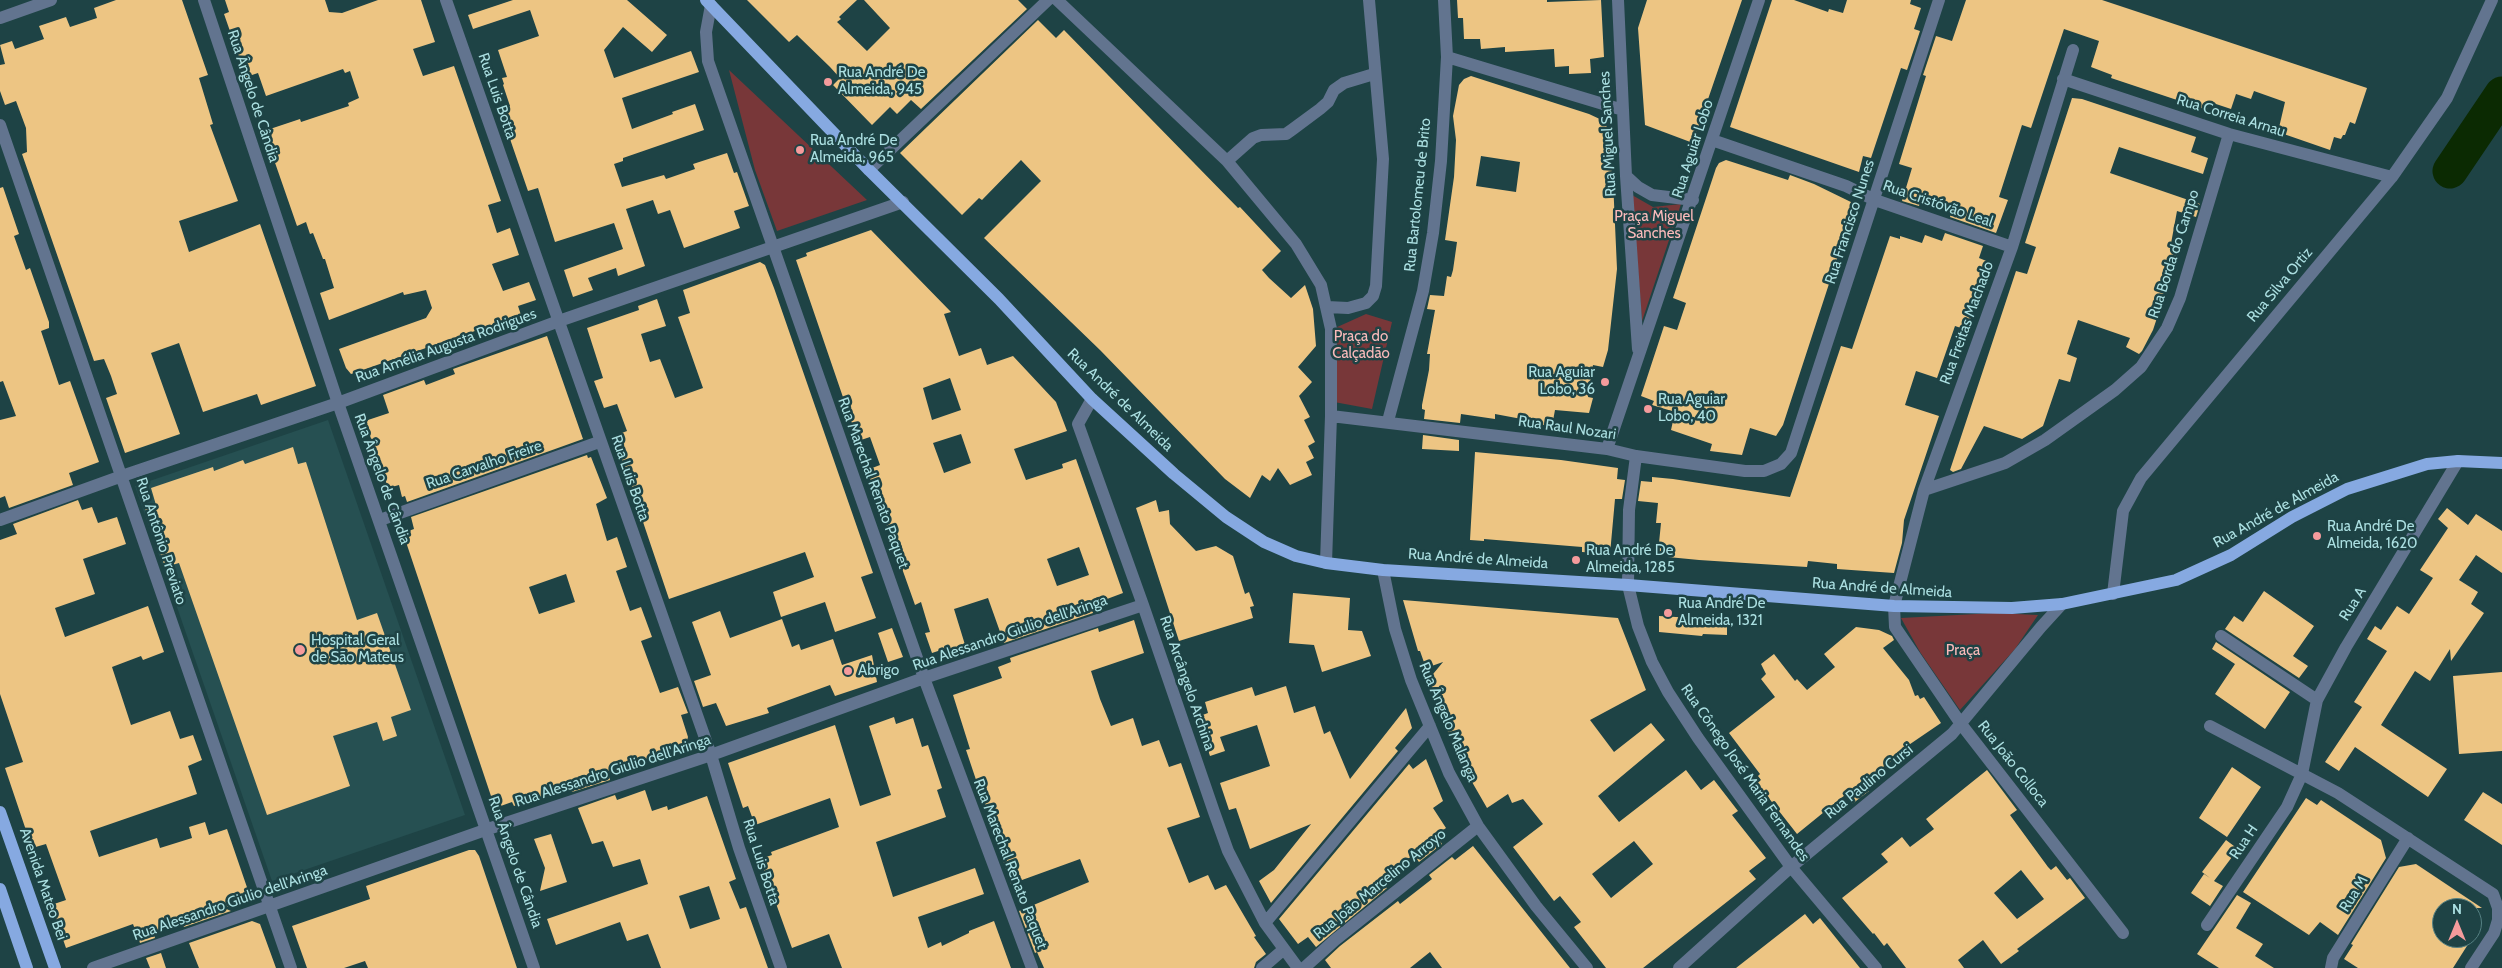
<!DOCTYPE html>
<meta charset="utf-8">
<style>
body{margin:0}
#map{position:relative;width:2502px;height:968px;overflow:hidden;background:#1e4345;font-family:Cabin,sans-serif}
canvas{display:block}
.north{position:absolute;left:2432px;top:898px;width:50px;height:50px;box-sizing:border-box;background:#1e4345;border:1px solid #568183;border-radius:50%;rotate:0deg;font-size:14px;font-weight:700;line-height:20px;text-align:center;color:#abdfe1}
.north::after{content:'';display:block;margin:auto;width:18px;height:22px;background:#f59b9c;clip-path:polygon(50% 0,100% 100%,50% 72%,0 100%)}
</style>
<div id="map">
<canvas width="2502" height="968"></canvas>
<div class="north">N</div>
</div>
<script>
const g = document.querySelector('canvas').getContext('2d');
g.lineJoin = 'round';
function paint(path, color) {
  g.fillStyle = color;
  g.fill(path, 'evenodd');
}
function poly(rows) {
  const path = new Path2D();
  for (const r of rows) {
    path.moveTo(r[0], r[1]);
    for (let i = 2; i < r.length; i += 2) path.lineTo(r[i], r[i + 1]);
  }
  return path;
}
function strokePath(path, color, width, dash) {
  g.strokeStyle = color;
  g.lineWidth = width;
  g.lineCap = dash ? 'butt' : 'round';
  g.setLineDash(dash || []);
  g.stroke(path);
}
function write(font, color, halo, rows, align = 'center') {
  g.font = font + ' Cabin,sans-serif';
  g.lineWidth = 5;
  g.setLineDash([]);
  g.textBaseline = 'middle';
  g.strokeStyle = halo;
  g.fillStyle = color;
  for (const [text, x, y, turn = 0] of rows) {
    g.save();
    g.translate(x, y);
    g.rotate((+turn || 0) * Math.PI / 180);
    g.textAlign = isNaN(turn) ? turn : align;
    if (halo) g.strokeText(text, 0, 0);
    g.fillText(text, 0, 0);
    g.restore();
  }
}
paint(poly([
 [328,420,465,815,272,881,135,486]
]), '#265052');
paint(poly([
 [729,70,867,200,777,231,755,170],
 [1632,195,1653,207,1681,204,1642,321],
 [1366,314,1392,322,1372,409,1334,402,1335,328],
 [1995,613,2038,615,2015,649,1960,710,1920,652,1901,618]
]), '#783739');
strokePath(poly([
 [2450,171,2502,94]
]), '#0b2a02', 35);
paint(poly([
 [116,0,182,0,208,75,199,78,213,124,210,125,238,201,179,221,189,252,260,224,316,386,261,405,257,394,203,412,179,343,151,353,180,434,125,453,106,398,117,394,111,376,104,359,94,361,22,154,27,152,26,128,16,101,5,105,0,91,0,65,5,64,0,45,12,41,15,49,44,39,39,26,66,17,70,27,97,18,94,8],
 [225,0,325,0,329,12,342,13,378,0,421,0,435,42,413,49,423,76,454,66,501,201,488,205,497,233,510,228,519,255,492,264,503,291,529,282,536,300,518,306,521,315,351,374,346,368,339,349,426,318,432,308,426,290,404,295,403,292,329,320,320,293,334,288,325,259,323,259,313,233,310,234,306,222,297,226,264,131,300,119,301,122,349,106,348,103,359,98,350,71,345,73,343,69,266,96,258,73,246,77,224,14,229,12],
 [513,0,627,0,667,35,652,52,623,27,604,50,614,78,691,51,699,72,622,98,632,129,673,114,672,112,695,104,704,130,623,158,623,161,614,164,622,187,664,175,666,179,695,169,693,164,727,153,734,173,737,172,749,206,734,211,740,228,684,248,670,210,658,214,653,200,626,209,645,266,618,276,616,268,588,278,593,290,573,297,564,270,623,249,614,223,555,242,538,188,528,191,500,110,510,106,503,85,504,84,502,78,507,77,498,50,539,36,530,10,473,29,468,15],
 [747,0,857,0,839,17,841,19,837,22,867,51,890,28,864,0,1018,0,1027,9,921,109,911,100,897,114,890,107,872,125,833,85,840,78,830,67,797,35,789,42],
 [1457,0,1547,0,1547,2,1601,0,1604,57,1590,59,1591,73,1569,74,1569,66,1555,67,1554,49,1505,52,1505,47,1481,49,1480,39,1464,39,1463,18,1458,18],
 [1647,0,1742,0,1693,143,1645,125,1638,28],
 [1772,0,1794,0,1828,12,1829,9,1843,13,1847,0,1911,0,1910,4,1921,8,1914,29,1920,31,1907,70,1901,68,1871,158,1863,156,1859,172,1730,127],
 [1966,0,2102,0,2367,88,2355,124,2350,122,2345,135,2343,135,2341,139,2334,137,2330,150,2278,132,2285,102,2254,91,2251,99,2236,94,2231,109,2210,102,2207,110,2111,78,2112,75,2091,67,2099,41,2064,29,2031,128,2022,125,1999,197,2008,200,1996,233,1950,217,1952,209,1921,199,1919,206,1902,201,1912,168,1899,164,1926,76,1923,75,1936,36,1952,41],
 [1038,20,1056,38,1064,30,1238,208,1240,207,1281,251,1262,270,1269,278,1291,298,1305,285,1313,309,1316,346,1298,367,1312,382,1299,396,1310,417,1304,420,1315,442,1308,446,1314,458,1306,462,1312,475,1290,485,1278,468,1270,481,1262,475,1250,498,1225,479,1100,350,984,238,1041,181,1021,160,982,200,979,198,962,215,900,153],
 [1471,76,1589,114,1604,121,1611,136,1617,269,1608,350,1603,367,1593,365,1588,397,1593,398,1589,413,1555,410,1552,426,1526,423,1527,420,1495,414,1495,419,1461,414,1460,423,1424,419,1425,410,1422,409,1422,405,1429,370,1430,354,1427,354,1435,310,1427,309,1430,295,1444,296,1447,276,1451,277,1453,270,1457,242,1445,240,1454,177,1456,140,1453,116,1459,85,1464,79],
 [1481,156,1520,162,1516,192,1476,186],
 [2072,98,2082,99,2196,137,2191,152,2208,158,2203,174,2119,147,2110,173,2200,204,2196,217,2177,211,2170,249,2179,251,2153,330,2142,351,2139,354,2126,347,2130,338,2078,320,2067,354,2077,358,2070,382,2059,379,2043,426,2022,439,1984,426,1961,469,1953,472,1950,470,2016,271,2027,274,2036,247,2025,243],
 [1726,160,1788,180,1790,175,1814,184,1855,204,1783,425,1776,436,1750,428,1742,455,1710,451,1712,444,1671,430,1675,412,1652,405,1654,401,1641,396,1664,326,1677,330,1686,303,1673,298,1716,168,1719,163],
 [3,187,19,234,14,236,26,270,30,268,49,322,49,328,41,331,59,385,70,381,99,462,69,473,73,485,9,508,5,496,0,498,0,420,16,416,3,381,0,382,0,188],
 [871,230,951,312,944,314,959,356,981,348,987,365,1013,356,1056,402,1067,431,1014,449,1026,480,1063,468,1062,464,1076,459,1123,593,1091,605,1093,613,1004,643,988,598,954,609,966,648,949,654,947,648,932,653,925,633,930,632,921,602,915,605,867,470,880,465,870,437,858,441,796,260,807,256,806,253],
 [950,378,961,410,932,420,923,388],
 [961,434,971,463,944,473,933,443],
 [1079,547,1089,575,1057,586,1047,559],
 [1945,233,1983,246,1979,258,1989,262,1967,330,1955,326,1937,378,1916,371,1905,405,1939,416,1904,520,1902,543,1894,573,1837,569,1837,564,1808,561,1807,567,1699,560,1668,557,1668,554,1658,553,1661,523,1656,523,1658,503,1638,501,1641,481,1652,482,1652,477,1673,479,1790,497,1841,346,1852,349,1890,236,1900,239,1900,236,1922,243,1925,235,1942,241],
 [760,262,765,265,774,288,873,573,861,577,876,618,835,632,825,602,781,617,773,592,814,577,805,552,669,599,614,436,627,431,617,404,604,408,594,381,603,378,587,328,639,310,638,306,657,299,666,326,641,334,650,362,660,359,675,398,703,388,678,317,690,313,683,290],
 [547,336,583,439,407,502,405,496,402,497,399,485,388,488,365,421,389,413,383,395,424,380,426,385,455,374,453,369],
 [1423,435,1459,440,1459,451,1422,449],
 [293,447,298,464,306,462,357,620,377,613,411,710,391,717,397,736,383,741,377,722,333,736,350,786,267,815,179,563,165,567,145,508,156,505,151,488,213,467,214,471,243,460,245,464],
 [1475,452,1561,460,1618,468,1617,479,1625,480,1622,499,1615,499,1610,554,1582,552,1582,547,1484,539,1484,541,1470,540],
 [587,455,588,458,591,457,607,498,596,504,607,541,617,537,627,567,616,571,630,611,641,607,652,637,641,641,660,693,678,687,688,713,681,715,688,737,686,744,608,773,610,780,572,792,570,787,514,806,512,802,495,808,403,533,414,529,411,517],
 [566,574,575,602,539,614,529,587],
 [78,500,82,510,92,507,98,523,117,517,126,544,83,559,95,594,55,608,65,637,148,606,164,652,143,660,141,656,112,667,131,725,170,711,180,739,193,735,202,760,188,766,197,794,90,831,99,857,157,838,160,848,192,838,189,827,205,822,209,835,227,829,251,899,224,908,231,911,184,927,182,923,153,932,155,938,140,943,133,924,66,948,51,905,66,900,46,844,32,848,5,768,23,762,0,694,0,540,17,534,13,524],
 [1156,500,1159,512,1169,510,1170,524,1196,551,1216,546,1233,556,1245,594,1249,592,1254,606,1250,607,1253,618,1179,641,1136,508],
 [2447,508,2468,525,2476,514,2502,531,2502,573,2476,555,2459,580,2478,592,2471,604,2484,613,2451,661,2450,649,2430,681,2415,671,2381,725,2447,769,2428,797,2355,747,2339,771,2325,762,2362,707,2354,702,2387,651,2367,639,2375,626,2381,630,2397,606,2409,614,2433,578,2420,570,2448,528,2438,519],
 [2264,591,2314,626,2293,656,2308,666,2299,678,2225,629,2234,616,2243,622],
 [1293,593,1350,598,1348,630,1362,631,1371,656,1322,672,1314,645,1289,643],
 [1403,600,1618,618,1646,690,1590,720,1614,752,1651,723,1665,740,1598,796,1619,822,1686,770,1701,790,1714,780,1738,811,1732,815,1766,858,1749,871,1756,879,1643,968,1606,968,1574,927,1581,922,1560,896,1554,901,1513,847,1543,824,1523,799,1512,803,1508,794,1487,808,1468,775,1442,719,1429,679,1443,662,1426,668,1420,651,1418,651],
 [1634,841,1653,864,1611,898,1592,874],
 [720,611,730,638,782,619,792,647,799,644,801,650,833,639,842,665,872,655,877,682,835,696,830,685,767,708,769,713,726,726,716,703,703,707,694,681,711,675,692,622],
 [1659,616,1727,620,1727,635,1703,634,1702,636,1659,632],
 [1134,620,1144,653,1091,671,1100,699,1111,726,1133,718,1142,746,1159,740,1169,767,1181,763,1200,817,1167,828,1189,883,1208,875,1215,890,1226,885,1256,936,1254,937,1266,954,1256,962,1254,968,1044,968,1037,952,1035,953,1019,911,1089,882,1080,859,1011,884,966,750,970,749,953,695,1002,678,998,667,1011,662,1010,658,1098,628,1099,632],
 [1856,627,1879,630,1892,636,1894,640,1883,648,1909,680,1915,696,1918,695,1920,699,1924,697,1941,723,1894,755,1896,757,1863,783,1869,791,1852,804,1845,795,1797,834,1757,783,1761,780,1758,776,1760,774,1729,733,1775,697,1761,679,1766,674,1761,664,1774,654,1795,681,1797,679,1807,690,1835,667,1824,654],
 [892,628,903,657,888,662,878,633],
 [2216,642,2290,692,2265,729,2215,694,2235,664,2212,649],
 [2502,672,2502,751,2459,754,2453,676],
 [1286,686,1294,713,1315,706,1324,734,1330,731,1350,779,1406,708,1412,728,1395,748,1398,751,1271,903,1259,881,1274,870,1311,824,1250,849,1236,808,1229,810,1220,783,1270,766,1257,725,1220,737,1225,751,1210,756,1197,717,1208,713,1205,702,1252,687,1255,696],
 [894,717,896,724,913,718,922,747,928,745,942,788,937,790,946,817,876,842,893,897,975,868,984,894,918,917,928,948,941,942,942,946,969,933,969,931,994,921,1011,968,842,968,829,934,792,948,760,859,772,855,771,852,839,827,830,798,755,825,748,806,743,808,728,763,835,725,860,806,891,795,869,726],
 [1426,759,1443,801,1433,808,1446,828,1436,835,1442,844,1419,862,1413,855,1381,880,1387,888,1316,947,1308,937,1298,944,1279,919,1409,764,1413,769],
 [2232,767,2261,787,2227,837,2199,818],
 [1987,770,2017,810,2010,815,2048,867,2051,870,2056,866,2067,880,2070,878,2085,898,2017,949,2019,951,2001,964,1983,940,1958,960,1964,968,1906,968,1887,943,1884,946,1874,933,1873,934,1842,898,1888,862,1881,854,1902,837,1910,847,1934,829,1926,819],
 [2021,870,2044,899,2017,919,1994,893],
 [645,790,652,811,667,806,668,810,707,796,736,879,729,882,740,909,746,907,768,968,661,968,648,934,627,941,620,922,556,945,547,919,648,884,640,859,613,867,603,841,592,844,578,808,615,795,617,800],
 [709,886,720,919,690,929,679,896],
 [2483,792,2502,804,2502,845,2464,820],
 [2306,798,2317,805,2321,800,2381,840,2386,858,2338,935,2320,922,2309,935,2243,892],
 [551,834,567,882,540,891,545,868,534,839],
 [2226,840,2238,849,2214,881,2223,886,2210,906,2191,893,2204,874,2210,878,2202,872],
 [1473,846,1570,968,1442,968,1430,952,1410,968,1331,968,1325,960,1340,946,1398,901,1400,904,1432,879,1429,875,1452,857,1455,860],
 [469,850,475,850,479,856,517,968,368,968,365,961,344,968,307,968,292,926,370,899,366,886],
 [2416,864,2482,908,2442,908,2442,938,2472,938,2453,968,2358,968,2344,959,2353,945,2351,944,2399,867],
 [2237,895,2251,903,2236,928,2263,944,2255,956,2274,968,2219,968,2197,954],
 [1805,914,1813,924,1820,918,1860,968,1736,968],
 [252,921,260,924,276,968,199,968,189,943],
 [161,953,166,968,150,968,146,958]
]), '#edc583');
strokePath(poly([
 [204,0,338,403,534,968],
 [446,0,711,755,739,848,781,968],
 [1057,0,1227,161,1296,244,1321,285,1331,329,1331,416,1326,563],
 [1618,0,1626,176,1638,349],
 [711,5,706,32,708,61,924,678,1032,968],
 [0,18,51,0],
 [2073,50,2012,247,1924,490,1894,606,1895,627,1961,724,2123,933],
 [1447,57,1623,110],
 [2063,79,2229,134,2392,177],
 [0,125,291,968],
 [1712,140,1846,186,1875,200,2012,247],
 [1227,161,1253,138,1261,135,1286,134,1293,129,1320,109,1328,102,1334,90,1344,83,1374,74],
 [869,170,1048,0],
 [1626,176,1638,187,1652,195,1693,200],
 [1327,307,1348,308,1366,303,1373,296,1376,286,1383,159,1369,0],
 [1092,399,1078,424,1143,605,1214,812,1228,851,1265,923,1298,968],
 [1331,416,1607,449,1636,456,1745,471,1764,471,1781,464,1791,453,1939,0],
 [1388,421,1423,291,1433,233,1441,161,1447,57,1444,0],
 [1607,449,1759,0],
 [1636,456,1629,510,1628,585,1638,626,1652,662,1668,692,1698,738,1791,867,1876,968],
 [1924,490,2005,463,2045,440,2115,390,2141,367,2167,328,2180,298,2229,134],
 [0,520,122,476,338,403,559,321,903,202],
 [380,520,599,442],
 [1383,570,1395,629,1411,680,1449,773,1478,826,1536,906,1587,968],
 [2113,594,2123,511,2141,478,2392,177,2447,98,2492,0],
 [2221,636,2317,700],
 [2210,726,2338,793,2493,894,2498,908,2498,920,2494,933,2471,968],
 [1265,923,1430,726],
 [2207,925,2287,807,2302,774,2317,700,2346,647,2458,461],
 [93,968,488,829,711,755,924,678,1143,605],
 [1262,968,1283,950],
 [1304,968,1335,940,1478,826],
 [1679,968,1791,867,1952,734,2041,627,2062,604],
 [2331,968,2333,958,2408,838]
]), '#62748f', 12);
strokePath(poly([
 [706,0,869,170,999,299,1092,399,1174,474,1226,517,1264,542,1296,556,1326,563,1383,570,1628,585,1894,606,2012,608,2062,604,2176,580,2231,555,2292,517,2347,489,2427,464,2458,461,2502,463],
 [0,812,55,968],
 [0,889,27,968]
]), '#86a9e1', 12);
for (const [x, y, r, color] of [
 [828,82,5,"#f59b9c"],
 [800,150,5,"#f59b9c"],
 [1605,382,5,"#f59b9c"],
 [1648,409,5,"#f59b9c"],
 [2317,536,5,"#f59b9c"],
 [1576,560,5,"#f59b9c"],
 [1668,613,5,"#f59b9c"],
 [300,650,6,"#f59b9c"],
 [848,671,5,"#f59b9c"]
]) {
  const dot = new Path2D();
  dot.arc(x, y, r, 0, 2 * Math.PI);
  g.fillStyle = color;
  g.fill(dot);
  strokePath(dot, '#1e4345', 2);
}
write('15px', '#abdfe1', '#1e4345', [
 ["Rua André De",838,73],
 ["Almeida, 945",838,90],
 ["Rua André De",810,141],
 ["Almeida, 965",810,158],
 ["Rua Aguiar",1595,373,"right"],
 ["Lobo, 36",1595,390,"right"],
 ["Rua Aguiar",1658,400],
 ["Lobo, 40",1658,417],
 ["Rua André De",2327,527],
 ["Almeida, 1620",2327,544],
 ["Rua André De",1586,551],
 ["Almeida, 1285",1586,568],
 ["Rua André De",1678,604],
 ["Almeida, 1321",1678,621],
 ["Hospital Geral",311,641],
 ["de São Mateus",311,658],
 ["Abrigo",858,671]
], 'left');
write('15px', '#abdfe1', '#1e4345', [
 ["Rua Ângelo de Cândia",253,96,72],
 ["Rua Luis Botta",497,96,71],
 ["Rua Correia Arnau",2231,116,17],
 ["Rua Miguel Sanches",1608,134,-93],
 ["Rua Aguiar Lobo",1693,149,-72],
 ["Rua Bartolomeu de Brito",1418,195,-84],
 ["Rua Cristóvão Leal",1938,204,19],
 ["Rua Francisco Nunes",1850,222,-72],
 ["Rua Borda do Campo",2174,254,-72],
 ["Rua Silva Ortiz",2280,285,-50],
 ["Rua Freitas Machado",1967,323,-70],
 ["Rua Amélia Augusta Rodrigues",446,346,-20],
 ["Rua André de Almeida",1120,400,44],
 ["Rua Raul Nozari",1567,428,8],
 ["Rua Carvalho Freire",484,465,-19],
 ["Rua Luis Botta",630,478,71],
 ["Rua Ângelo de Cândia",382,479,70],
 ["Rua Marechal Renato Paquet",873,483,70],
 ["Rua André de Almeida",2276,510,-29],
 ["Rua Antônio Previato",161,541,72],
 ["Rua André de Almeida",1478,559,4],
 ["Rua André de Almeida",1882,588,4],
 ["Rua A",2353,604,-58],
 ["Rua Alessandro Giulio dell'Aringa",1010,633,-19],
 ["Rua Arcângelo Archina",1187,683,71],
 ["Rua Ângelo Malanga",1448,722,67],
 ["Rua João Colloca",2013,764,52],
 ["Rua Alessandro Giulio dell'Aringa",613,771,-18],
 ["Rua Cônego José Maria Fernandes",1745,773,55],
 ["Rua Paulino Cursi",1869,782,-39],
 ["Rua H",2244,842,-56],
 ["Rua Ângelo de Cândia",515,862,71],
 ["Rua Luis Botta",761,862,72],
 ["Rua Marechal Renato Paquet",1010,864,69],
 ["Avenida Mateo Bei",43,884,71],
 ["Rua João Marcelino Arroyo",1380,884,-39],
 ["Rua M",2354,894,-58],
 ["Rua Alessandro Giulio dell'Aringa",230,903,-19]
]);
write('15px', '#fbbaba', '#1e4345', [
 ["Praça Miguel",1654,217],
 ["Sanches",1654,234],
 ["Praça do",1361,337],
 ["Calçadão",1361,354],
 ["Praça",1963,651]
]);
</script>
